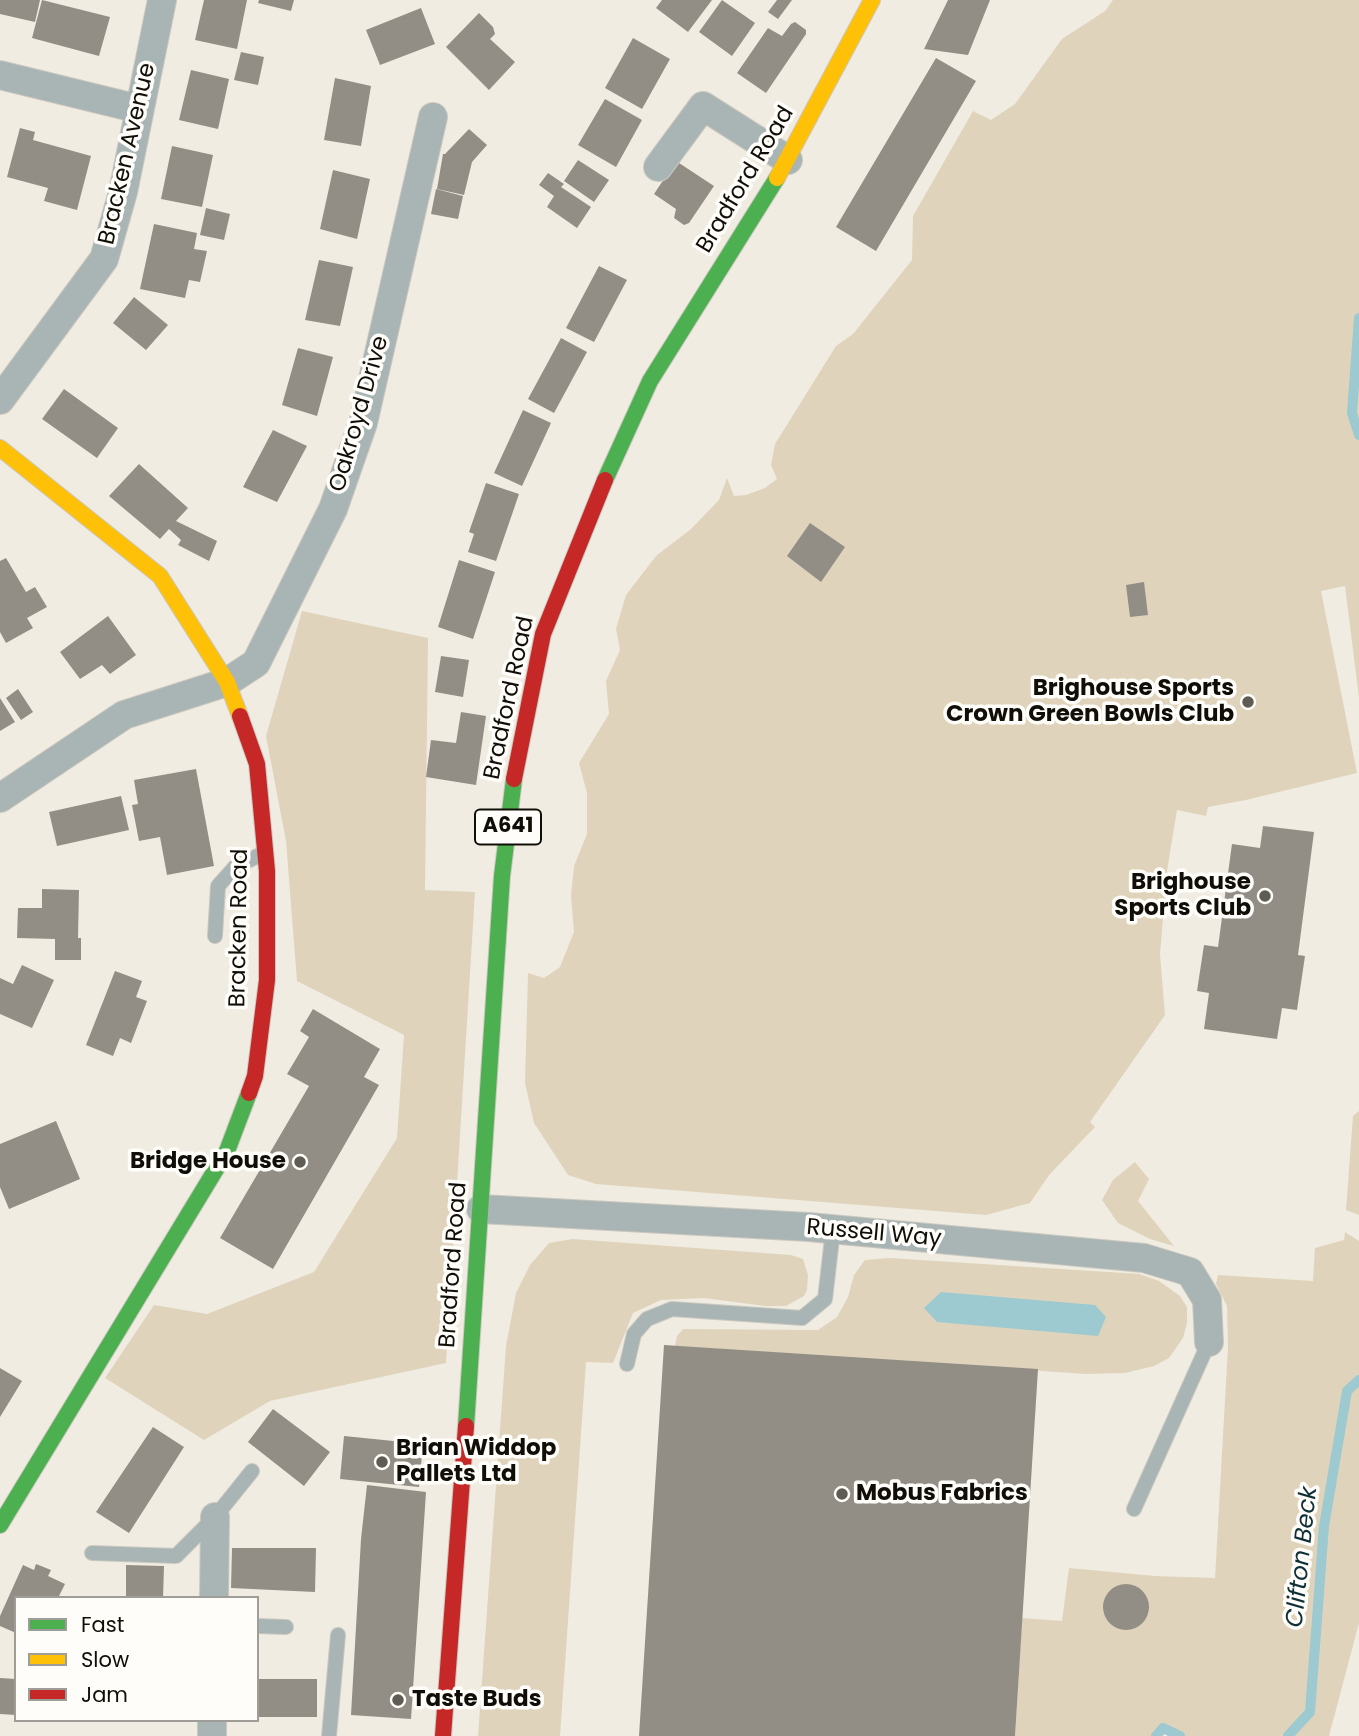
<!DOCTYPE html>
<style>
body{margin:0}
#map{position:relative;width:1359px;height:1736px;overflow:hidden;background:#f1ece1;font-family:Poppins,sans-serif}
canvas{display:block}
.legend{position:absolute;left:14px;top:1596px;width:245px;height:126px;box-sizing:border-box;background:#fefdf9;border:2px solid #9f9d98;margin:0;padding:9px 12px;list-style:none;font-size:21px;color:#100e07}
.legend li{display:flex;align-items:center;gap:14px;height:35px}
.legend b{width:35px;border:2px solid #9f9d98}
</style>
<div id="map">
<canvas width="1359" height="1736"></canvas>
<ul class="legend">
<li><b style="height:9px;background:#4caf50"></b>Fast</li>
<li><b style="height:9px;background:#ffc107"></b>Slow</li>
<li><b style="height:9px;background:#c62828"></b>Jam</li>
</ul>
</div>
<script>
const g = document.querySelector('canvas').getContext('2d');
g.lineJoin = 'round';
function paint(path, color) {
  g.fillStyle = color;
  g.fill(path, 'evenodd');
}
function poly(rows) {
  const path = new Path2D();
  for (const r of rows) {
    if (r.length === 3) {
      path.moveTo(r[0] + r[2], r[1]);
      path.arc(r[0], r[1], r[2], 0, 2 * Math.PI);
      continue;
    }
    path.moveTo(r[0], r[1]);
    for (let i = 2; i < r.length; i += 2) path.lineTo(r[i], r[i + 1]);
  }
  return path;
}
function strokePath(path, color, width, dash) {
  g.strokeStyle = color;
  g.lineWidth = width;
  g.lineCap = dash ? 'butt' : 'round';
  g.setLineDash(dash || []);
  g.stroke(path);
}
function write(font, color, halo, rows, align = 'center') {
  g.font = font + ' Poppins,sans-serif';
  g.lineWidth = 7;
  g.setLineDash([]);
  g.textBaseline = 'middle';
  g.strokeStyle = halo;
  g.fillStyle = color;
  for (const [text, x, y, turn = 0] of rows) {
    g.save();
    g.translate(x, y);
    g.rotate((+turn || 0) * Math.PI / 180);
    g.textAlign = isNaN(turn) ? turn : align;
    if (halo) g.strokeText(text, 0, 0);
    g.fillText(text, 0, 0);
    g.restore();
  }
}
paint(poly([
 [1113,0,1359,0,1359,698,1345,586,1321,591,1357,773,1246,800,1208,807,1206,816,1177,810,1167,871,1160,954,1165,1015,1090,1122,1095,1127,1049,1175,1030,1203,986,1215,596,1184,568,1175,534,1123,525,1083,528,973,544,978,560,967,574,932,571,896,574,866,587,834,587,793,579,763,609,714,606,681,620,650,616,629,626,595,656,556,691,529,719,500,727,478,734,496,746,495,765,488,777,479,771,465,775,444,836,346,853,334,912,260,913,216,973,111,991,120,1015,104,1062,39,1105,11],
 [302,611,428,638,425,890,475,892,446,1363,270,1401,204,1440,105,1378,154,1305,207,1314,314,1272,397,1138,404,1035,297,981,286,841,266,736],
 [1359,1111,1359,1215,1346,1210,1353,1116],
 [1135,1162,1149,1179,1138,1201,1174,1246,1150,1239,1118,1223,1102,1200,1113,1180],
 [1345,1232,1359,1241,1359,1623,1329,1736,1180,1736,1163,1728,1156,1736,1015,1736,1022,1618,1062,1621,1069,1568,1155,1576,1215,1578,1228,1347,1227,1306,1216,1284,1218,1275,1313,1281,1315,1248,1344,1240],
 [573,1239,791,1255,803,1259,808,1275,807,1290,804,1296,786,1306,765,1306,704,1298,661,1300,633,1313,613,1363,586,1362,560,1736,478,1736,506,1346,516,1293,530,1265,549,1243],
 [890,1258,1139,1274,1159,1281,1180,1296,1187,1307,1187,1323,1183,1338,1169,1358,1154,1366,1125,1373,1086,1374,675,1346,677,1336,683,1329,818,1330,837,1317,848,1297,854,1275,865,1260]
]), '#dfd4bb');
paint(poly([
 [941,1292,1095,1305,1106,1317,1098,1336,937,1322,924,1308]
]), '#9dc9d0');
strokePath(poly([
 [1359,318,1352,413,1359,435],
 [1156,1736,1163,1728,1180,1736],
 [1288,1736,1310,1712,1324,1526,1347,1391,1359,1380]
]), '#9dc9d0', 10);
paint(poly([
 [0,0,40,0,35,22,0,14],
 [42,0,110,17,99,56,32,38],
 [204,0,247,0,237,49,195,40],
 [259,0,294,0,291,11,258,3],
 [662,0,712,0,688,32,656,8],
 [722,0,755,23,732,56,699,32],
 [777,0,792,0,778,19,768,12],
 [948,0,990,0,968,55,924,49],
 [421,8,435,44,380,65,366,30],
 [479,13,493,27,495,34,490,39,515,62,489,90,446,47],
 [795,22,806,30,806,34,766,93,737,73,768,28,782,36,791,24],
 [633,38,670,59,642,109,605,88],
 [241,52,264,57,258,85,234,80],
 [936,58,976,81,876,251,836,227],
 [191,70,229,79,218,129,179,120],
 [335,78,371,86,361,146,324,140],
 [605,99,642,120,616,167,578,145],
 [20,128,35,132,33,140,91,156,77,210,44,201,48,188,7,177],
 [469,129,487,145,472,162,464,195,437,189,443,154,445,154],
 [172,146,213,155,202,207,161,199],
 [578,160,609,180,594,202,564,181],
 [676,161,714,186,689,223,684,225,674,218,676,209,654,194],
 [333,170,370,179,357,239,320,229],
 [548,173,564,184,561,187,591,207,577,228,547,207,554,196,539,185],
 [436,189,463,196,458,219,431,214],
 [206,208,230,214,224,240,200,235],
 [154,224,197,233,194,249,207,251,200,282,189,280,185,298,140,289],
 [319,260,353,267,340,326,305,320],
 [599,266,627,280,594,342,566,328],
 [134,297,168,325,146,350,113,323],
 [561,338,587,352,554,413,528,399],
 [298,348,333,357,317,416,282,405],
 [64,389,118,428,97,458,42,419],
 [523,410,551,423,522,486,494,473],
 [273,430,307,446,277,502,243,487],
 [139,464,188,508,176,521,217,541,209,561,178,545,181,540,169,529,160,539,109,496],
 [486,483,519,494,496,561,468,552,474,534,469,532],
 [810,523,845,547,821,582,787,556],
 [6,558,26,592,35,587,47,607,27,618,33,628,6,643,0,632,0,561],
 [459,560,495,572,473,639,438,627],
 [1144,582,1148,615,1130,617,1126,585],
 [108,616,136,655,110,674,102,665,80,679,60,652],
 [441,656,469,660,463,697,435,692],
 [18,689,33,712,21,720,6,698],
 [0,698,15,722,0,731],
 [461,712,486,716,476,785,426,777,431,740,456,743],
 [196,769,214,866,167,875,160,837,139,841,132,805,138,804,134,780],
 [121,796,129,830,57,846,49,812],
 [1263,826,1314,832,1298,955,1305,956,1297,1010,1282,1008,1277,1039,1204,1029,1209,993,1197,991,1204,945,1218,947,1232,844,1260,848],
 [42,889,79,890,78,938,81,938,81,960,55,960,55,939,17,938,18,908,42,908],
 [22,965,54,980,32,1028,0,1014,0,978,13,984],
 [115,971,142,981,136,997,147,1001,131,1043,120,1038,113,1056,86,1045],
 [313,1009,380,1049,364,1077,379,1085,273,1269,220,1238,309,1086,287,1074,309,1037,300,1031],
 [56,1121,80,1179,9,1209,0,1187,0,1144],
 [664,1345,1038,1369,1015,1736,639,1736],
 [0,1368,22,1381,0,1417],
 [273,1409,330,1452,304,1486,248,1442],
 [153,1427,184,1447,129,1533,96,1512],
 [344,1436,423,1444,419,1487,340,1479],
 [367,1485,426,1492,411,1719,351,1715,361,1539],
 [232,1548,316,1548,315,1592,231,1588],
 [36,1564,51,1570,48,1576,65,1584,58,1598,16,1598,16,1633,0,1626,0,1616,23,1565,34,1570],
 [126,1565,164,1566,163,1598,126,1598],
 [1126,1607,23],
 [0,1678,16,1679,16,1715,0,1714],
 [257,1679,317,1679,317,1717,257,1717]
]), '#928e86');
const lane = poly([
 [215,936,218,886,235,867,264,853],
 [627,1364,634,1334,647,1319,672,1309,802,1318,825,1299,833,1230],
 [1134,1509,1209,1342],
 [92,1553,176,1556,215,1517,252,1471],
 [257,1626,286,1627],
 [329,1736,338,1635]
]);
const street = poly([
 [0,75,139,109],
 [658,167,703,106,788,160],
 [0,400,104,259,123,192,162,0],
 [0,798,124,715,227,682,256,663,333,509,363,423,433,117],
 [481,1209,809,1227,1144,1258,1190,1272,1207,1300,1209,1342],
 [214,1598,215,1517],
 [212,1736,212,1720]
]);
const fast = poly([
 [605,480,650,381,777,178],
 [466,1426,502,876,514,779],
 [0,1525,227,1151,249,1093]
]);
const slow = poly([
 [777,178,872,0],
 [0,448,160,576,227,682,240,716]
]);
const jam = poly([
 [240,716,257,764,267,871,267,980,255,1076,249,1093],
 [514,779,543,634,605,480],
 [443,1736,466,1426]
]);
strokePath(lane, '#cbc8c0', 16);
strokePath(street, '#cbc8c0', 30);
strokePath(fast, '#cbc8c0', 18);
strokePath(slow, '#cbc8c0', 18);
strokePath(jam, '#cbc8c0', 18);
strokePath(lane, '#a8b5b4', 14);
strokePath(street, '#a8b5b4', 28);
strokePath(fast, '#4caf50', 16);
strokePath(slow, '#ffc107', 16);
strokePath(jam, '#c62828', 16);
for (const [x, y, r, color] of [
 [1248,702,7,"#5f5c53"],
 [1265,896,7,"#5f5c53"],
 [300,1162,7,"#5f5c53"],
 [382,1462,7,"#5f5c53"],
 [842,1494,7,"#5f5c53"],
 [398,1700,7,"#5f5c53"]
]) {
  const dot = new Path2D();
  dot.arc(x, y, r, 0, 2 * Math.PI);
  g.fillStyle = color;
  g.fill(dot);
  strokePath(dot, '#fefdf9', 2.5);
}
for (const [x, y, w] of [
 [508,827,66]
]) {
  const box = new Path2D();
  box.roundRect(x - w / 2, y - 17.5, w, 35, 5);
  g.fillStyle = '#fefdf9';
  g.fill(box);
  strokePath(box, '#100e07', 2);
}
write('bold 21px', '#100e07', null, [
 ["A641",508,827]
]);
write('23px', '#100e07', '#fefdf9', [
 ["Bracken Avenue",128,154,-77],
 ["Bradford Road",746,180,-59],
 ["Oakroyd Drive",360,414,-74],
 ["Bradford Road",510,698,-78],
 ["Bracken Road",240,928,-89],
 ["Russell Way",874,1234,5],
 ["Bradford Road",454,1265,-86]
]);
write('bold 23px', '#100e07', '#fefdf9', [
 ["Brighouse Sports",1234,689],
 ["Crown Green Bowls Club",1234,715],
 ["Brighouse",1251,883],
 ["Sports Club",1251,909],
 ["Bridge House",286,1162],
 ["Brian Widdop",396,1449,"left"],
 ["Pallets Ltd",396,1475,"left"],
 ["Mobus Fabrics",856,1494,"left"],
 ["Taste Buds",412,1700,"left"]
], 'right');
write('italic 24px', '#0e2f36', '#fefdf9', [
 ["Clifton Beck",1303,1557,-84]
]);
</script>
